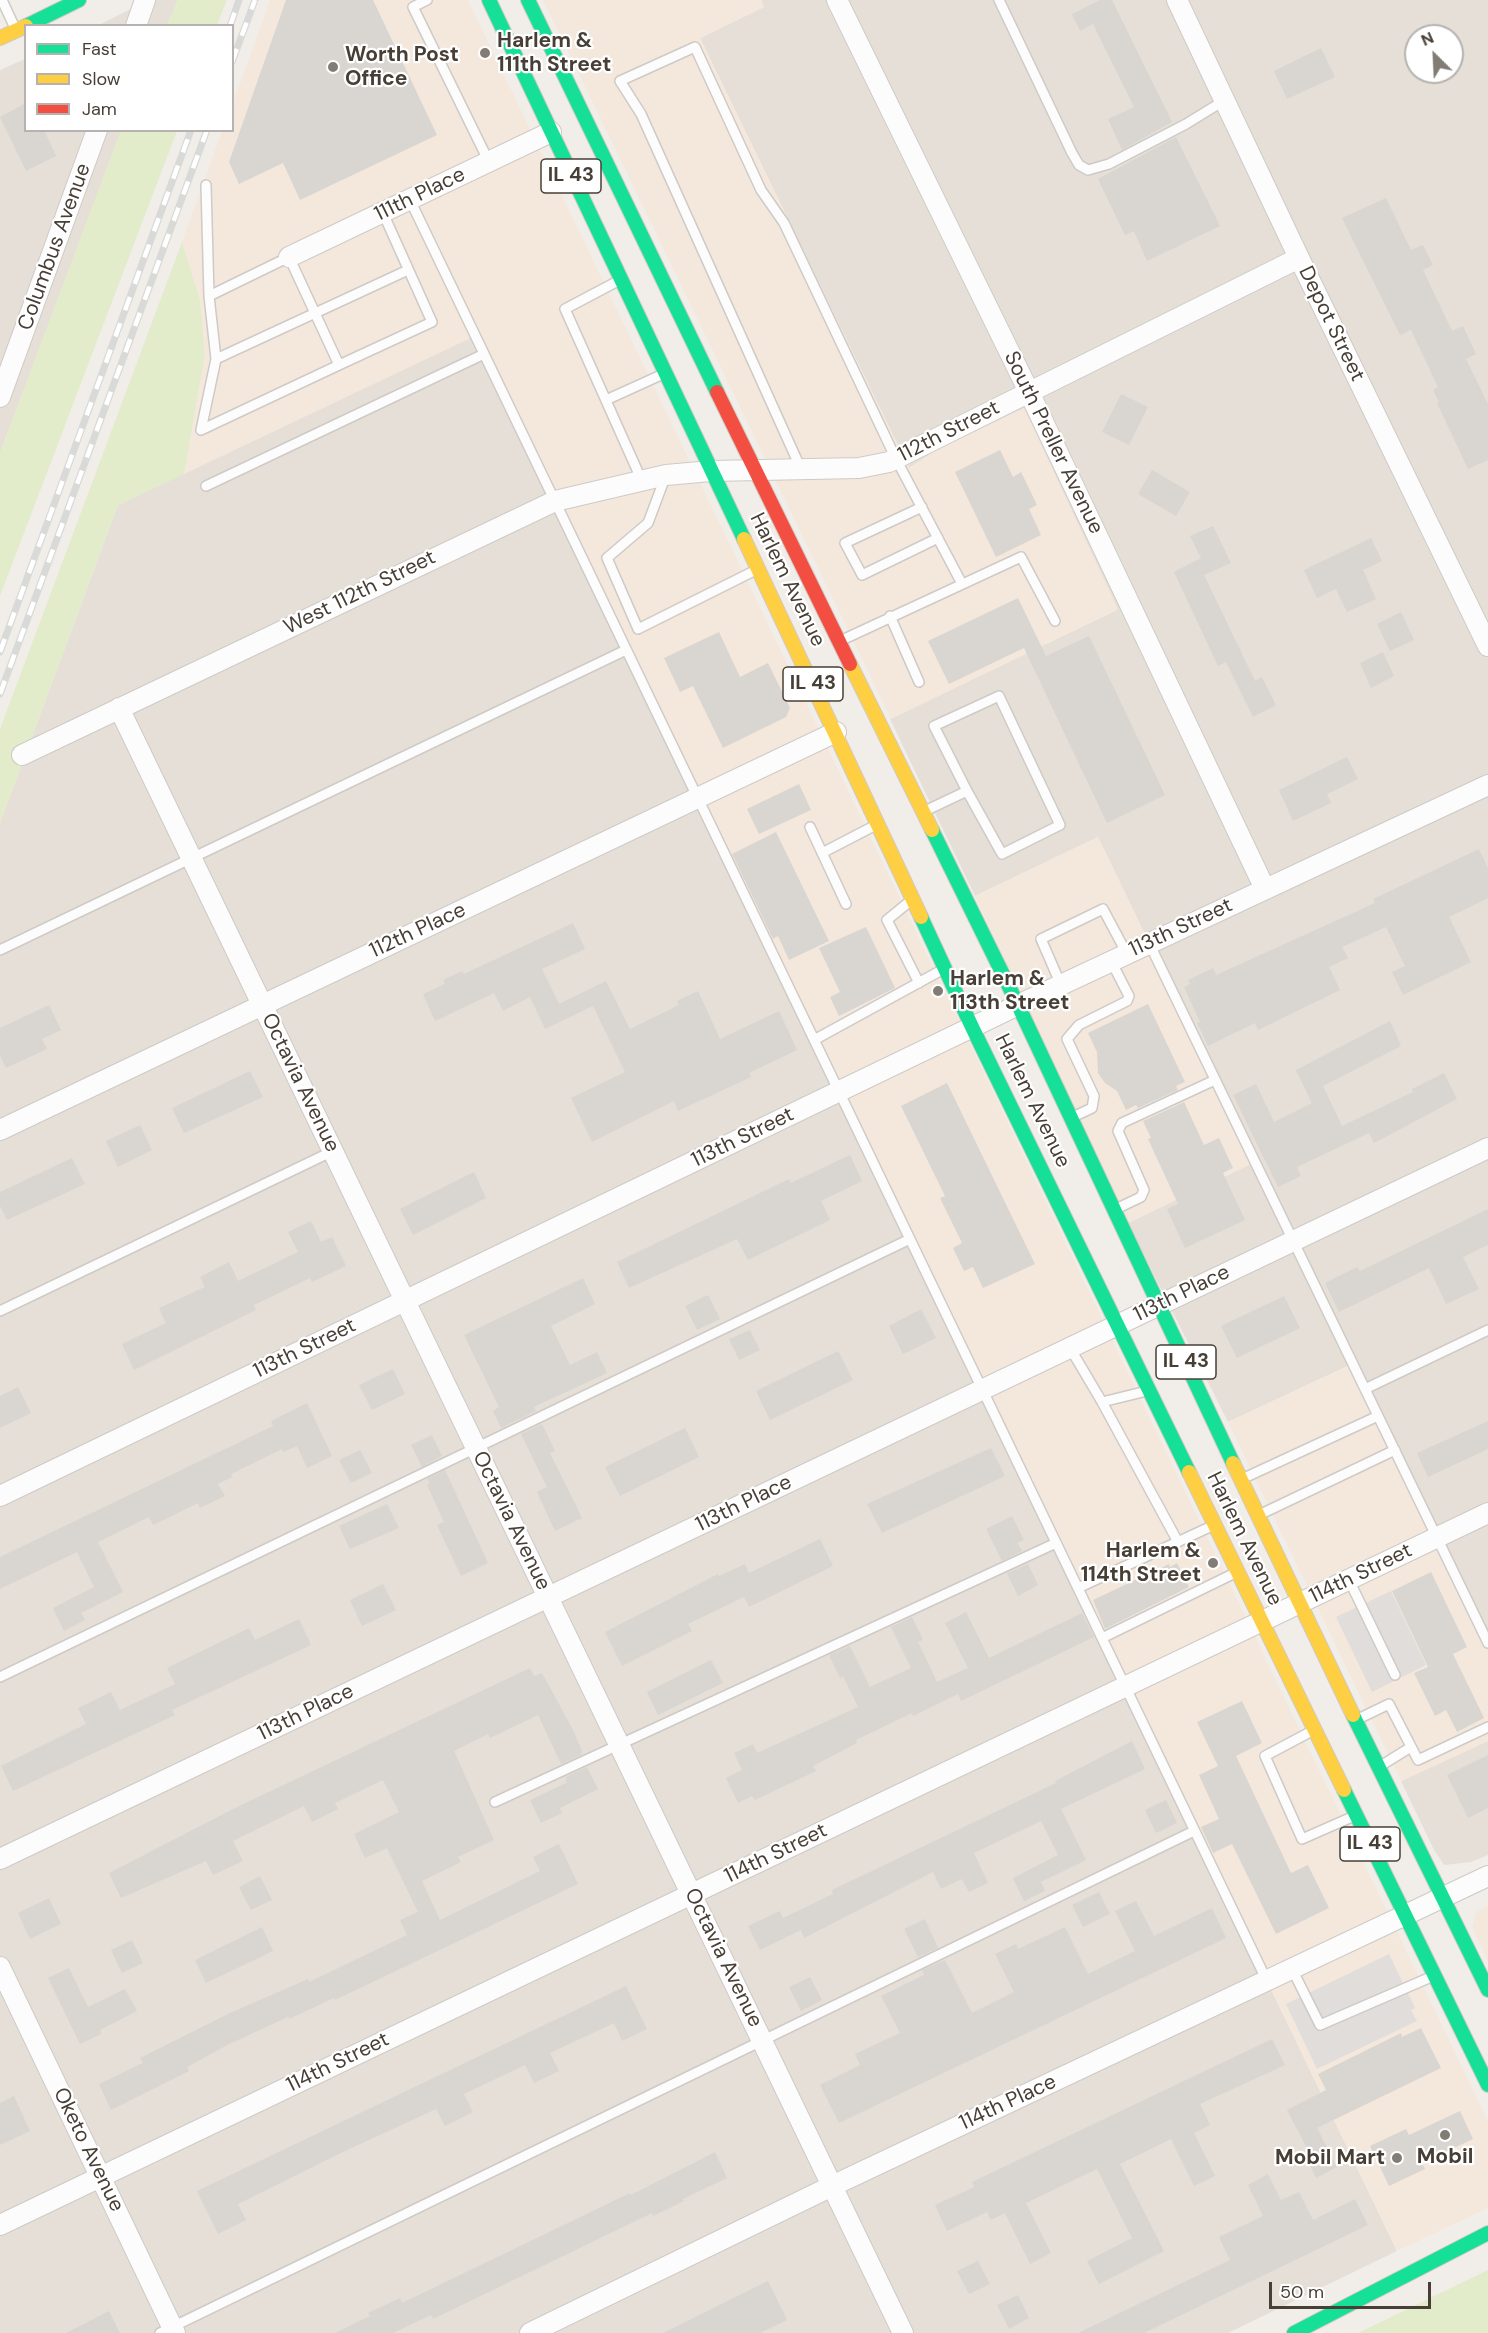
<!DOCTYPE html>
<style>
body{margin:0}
#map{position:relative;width:1488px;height:2333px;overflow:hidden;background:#f1eeea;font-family:"DM Sans",sans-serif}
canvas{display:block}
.legend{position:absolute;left:24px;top:24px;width:210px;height:108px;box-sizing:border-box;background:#fff;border:2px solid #b5b2af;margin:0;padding:8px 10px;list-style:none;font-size:18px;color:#473f36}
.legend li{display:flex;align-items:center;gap:12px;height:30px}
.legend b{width:30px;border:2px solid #b5b2af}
.north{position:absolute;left:1404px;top:24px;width:60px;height:60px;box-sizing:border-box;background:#fff;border:2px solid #b5b2af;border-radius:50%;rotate:336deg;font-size:16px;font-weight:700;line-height:24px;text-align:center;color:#473f36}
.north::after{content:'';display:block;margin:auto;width:21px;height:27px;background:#827c75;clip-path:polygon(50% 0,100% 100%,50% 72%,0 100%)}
.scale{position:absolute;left:1269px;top:2282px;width:162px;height:27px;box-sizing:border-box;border:3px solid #473f36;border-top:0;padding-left:8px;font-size:18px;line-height:21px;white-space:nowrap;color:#473f36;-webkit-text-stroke:4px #fff;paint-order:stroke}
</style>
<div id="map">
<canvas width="1488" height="2333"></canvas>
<ul class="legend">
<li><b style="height:8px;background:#16e098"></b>Fast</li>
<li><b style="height:8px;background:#ffcf43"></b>Slow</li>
<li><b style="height:8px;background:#f24e42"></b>Jam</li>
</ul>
<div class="north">N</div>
<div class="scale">50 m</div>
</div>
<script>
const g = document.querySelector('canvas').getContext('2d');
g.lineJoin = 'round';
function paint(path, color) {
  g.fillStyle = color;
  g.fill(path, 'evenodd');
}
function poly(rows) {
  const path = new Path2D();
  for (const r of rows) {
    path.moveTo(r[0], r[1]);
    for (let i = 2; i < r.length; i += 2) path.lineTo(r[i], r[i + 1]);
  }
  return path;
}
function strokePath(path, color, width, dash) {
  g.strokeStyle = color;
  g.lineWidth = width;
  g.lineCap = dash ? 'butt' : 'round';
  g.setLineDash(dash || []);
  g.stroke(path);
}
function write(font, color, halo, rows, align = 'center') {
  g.font = font + ' "DM Sans",sans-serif';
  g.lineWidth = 4.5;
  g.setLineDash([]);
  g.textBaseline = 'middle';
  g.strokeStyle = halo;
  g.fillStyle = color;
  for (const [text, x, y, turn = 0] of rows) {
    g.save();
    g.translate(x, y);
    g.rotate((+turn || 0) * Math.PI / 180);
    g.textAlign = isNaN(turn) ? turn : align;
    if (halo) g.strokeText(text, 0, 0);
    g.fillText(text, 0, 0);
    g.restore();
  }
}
paint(poly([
 [148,0,178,0,167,25,97,26],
 [761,0,1488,0,1488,1643,1352,1364,1228,1422,1128,1223,1255,1162,1098,837,975,896,890,719,1117,610,937,450,909,468,700,38,764,7],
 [1416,36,1452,36,1452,72,1416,72],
 [25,59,26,130,121,131,0,453,0,70],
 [475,335,1397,2251,1228,2333,0,2333,0,823,118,505],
 [1488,1741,1488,1855,1471,1862,1444,1865,1433,1848,1401,1781]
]), '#e5dfd7');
paint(poly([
 [270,0,468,0,1488,2121,1488,2208,1397,2251,475,336,184,474,205,355,200,300,182,242,222,131,232,130,233,103],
 [543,0,761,0,764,7,700,38,909,468,937,450,1024,408,1118,609,891,719],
 [1098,837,1255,1162,1128,1223,975,896],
 [1353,1364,1488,1643,1488,1741,1401,1781,1228,1422],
 [1488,1906,1488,1962,1472,1927,1476,1912]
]), '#f4e8dd');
paint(poly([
 [178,0,227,0,217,25,167,25],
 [121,130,177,131,0,596,0,453],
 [182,242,200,300,205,355,184,474,118,505,0,823,0,729],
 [1488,2270,1488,2333,1358,2333]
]), '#e2ebca');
paint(poly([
 [1391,1591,1426,1665,1372,1692,1336,1617],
 [1389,1954,1415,2008,1411,2010,1417,2021,1317,2069,1286,2004]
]), '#e0ddda');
paint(poly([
 [286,0,373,0,437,135,300,200,283,163,239,184,229,162],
 [1100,0,1112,0,1172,122,1122,150,1108,119,1134,107,1093,24,1080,31,1072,14],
 [1321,48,1335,77,1287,99,1274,71],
 [26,103,26,130,44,130,56,156,26,171,0,117],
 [1176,137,1220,226,1147,261,1134,231,1125,235,1098,179],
 [1386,198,1411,250,1423,245,1433,265,1423,270,1452,331,1463,326,1476,354,1466,359,1488,404,1488,460,1468,469,1437,403,1439,402,1433,390,1438,387,1411,330,1400,335,1342,218],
 [1121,394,1148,407,1129,445,1102,432],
 [1000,450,1013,477,1021,472,1037,505,1029,509,1041,535,996,557,955,472],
 [1152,470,1190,492,1176,516,1138,494],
 [1213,526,1231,563,1204,575,1255,681,1262,677,1276,705,1253,717,1226,662,1218,666,1174,572,1201,558,1190,536],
 [1371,538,1382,561,1363,570,1376,599,1347,612,1336,589,1317,598,1304,570],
 [1018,598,1046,656,1089,636,1165,795,1107,823,1024,648,949,684,928,641],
 [1401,612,1414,640,1390,651,1377,624],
 [719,632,740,677,768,663,790,708,786,717,723,748,693,686,680,692,664,658],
 [1383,652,1394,676,1371,688,1360,663],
 [1347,757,1358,779,1327,794,1331,803,1293,821,1279,790],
 [799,784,811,810,759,834,747,809],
 [776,832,829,941,789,960,778,936,773,939,732,854],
 [1479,849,1488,868,1488,898,1449,917,1471,962,1403,995,1392,972,1405,966,1386,927,1342,947,1348,958,1329,967,1340,990,1258,1030,1255,1023,1208,1046,1197,1023,1200,1022,1184,987,1190,984,1188,980,1213,968,1216,975,1375,903,1373,899],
 [573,923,585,949,542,969,559,1004,606,981,630,1029,679,1005,677,1001,698,991,720,1039,779,1011,797,1050,749,1073,751,1077,678,1111,674,1101,592,1142,571,1098,625,1072,593,1006,545,1029,530,997,503,1011,494,993,435,1021,423,994,445,984,443,980,462,971,464,974],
 [866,927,895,988,839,1016,830,997,840,992,819,948],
 [1148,1004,1185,1082,1176,1086,1178,1090,1138,1108,1136,1105,1126,1110,1117,1091,1105,1083,1098,1073,1097,1052,1088,1033],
 [49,1005,61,1030,42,1039,47,1049,6,1068,0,1055,0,1028],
 [1390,1021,1401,1046,1323,1086,1342,1126,1413,1092,1412,1089,1444,1073,1457,1099,1374,1143,1369,1133,1297,1167,1301,1176,1278,1187,1233,1095,1256,1084,1274,1122,1312,1103,1296,1070],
 [250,1071,263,1097,184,1133,172,1108],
 [947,1083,1035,1264,983,1288,973,1267,964,1271,953,1248,962,1243,940,1198,945,1196,901,1106],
 [1184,1102,1204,1145,1219,1138,1233,1168,1223,1173,1245,1220,1185,1248,1167,1209,1178,1204,1148,1139,1151,1138,1143,1121],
 [140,1125,152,1150,118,1167,106,1141],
 [850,1155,862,1181,821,1201,830,1220,748,1260,737,1239,629,1288,617,1262,789,1179,791,1183],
 [72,1158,85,1184,7,1220,0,1206,0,1192],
 [474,1172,486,1198,413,1235,400,1209],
 [1488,1209,1488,1245,1463,1257,1479,1289,1446,1304,1429,1268,1339,1312,1325,1283,1357,1267,1360,1271],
 [311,1221,321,1242,332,1237,346,1266,312,1282,310,1278,254,1305,256,1310,134,1370,122,1344,166,1323,159,1308,205,1287,200,1277,229,1262,238,1281,298,1252,288,1232],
 [583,1278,595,1304,551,1326,570,1365,597,1352,607,1373,534,1407,536,1411,501,1428,493,1411,499,1407,464,1335],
 [708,1295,720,1319,697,1330,685,1306],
 [1284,1296,1300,1328,1237,1358,1221,1326],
 [921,1309,936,1338,903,1354,889,1326],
 [750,1330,760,1350,739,1360,729,1339],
 [838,1351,853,1380,770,1420,756,1391],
 [393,1369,405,1394,372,1410,359,1385],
 [18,1387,31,1413,0,1428,0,1396],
 [307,1403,332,1456,307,1468,297,1446,283,1452,282,1449,231,1474,232,1477,218,1484,225,1496,200,1508,198,1503,153,1525,149,1517,98,1542,123,1592,81,1613,85,1620,64,1631,53,1608,94,1587,77,1552,0,1589,0,1557,273,1426,271,1421],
 [1488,1421,1488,1449,1428,1477,1417,1453],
 [542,1424,555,1451,550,1453,582,1518,555,1531,537,1492,547,1487,521,1434],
 [685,1428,699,1457,620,1496,605,1467],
 [432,1435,442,1456,422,1467,411,1445],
 [991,1448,1005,1476,882,1533,867,1504],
 [360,1450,372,1473,351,1483,339,1460],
 [445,1470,488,1563,461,1576,437,1525,444,1522,427,1485,430,1483,427,1479],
 [387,1504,399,1528,350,1549,339,1526],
 [1012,1516,1024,1540,1017,1543,1022,1551,1002,1561,986,1529],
 [820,1539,833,1566,749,1607,744,1597,688,1624,692,1631,622,1666,605,1632,718,1574,719,1576,745,1564,749,1573],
 [1177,1563,1189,1587,1105,1629,1093,1600,1169,1564,1170,1567],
 [1028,1564,1038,1585,1018,1596,1007,1573],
 [1431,1572,1467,1647,1453,1654,1484,1718,1457,1732,1446,1710,1435,1716,1414,1673,1428,1667,1392,1591],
 [383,1584,396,1610,362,1626,350,1600],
 [966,1612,989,1658,1082,1613,1094,1637,961,1701,958,1694,913,1716,912,1713,856,1740,857,1743,813,1766,816,1771,755,1800,752,1796,738,1803,726,1778,742,1770,734,1753,753,1744,757,1753,858,1707,843,1676,840,1678,829,1655,850,1646,870,1687,911,1668,891,1627,912,1617,923,1640,918,1642,937,1682,968,1668,945,1623],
 [299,1619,311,1645,172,1710,175,1715,13,1791,1,1766,86,1724,78,1708,111,1692,120,1710,175,1684,167,1668,249,1628,255,1640],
 [711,1660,723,1683,658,1715,647,1692],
 [530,1668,534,1676,542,1673,572,1728,582,1751,581,1755,561,1764,538,1715,490,1738,488,1734,454,1751,494,1840,458,1857,461,1862,422,1881,440,1920,540,1871,533,1857,559,1844,578,1884,335,2000,334,1998,289,2019,288,2017,229,2044,187,2067,189,2071,111,2110,99,2084,143,2063,140,2058,230,2013,308,1979,309,1982,407,1935,400,1920,418,1912,387,1848,365,1858,354,1834,399,1812,383,1780,335,1803,338,1809,312,1822,304,1806,233,1841,243,1861,213,1875,206,1861,121,1898,109,1873,235,1808],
 [1242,1701,1262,1743,1236,1756,1291,1873,1308,1865,1329,1908,1276,1934,1232,1844,1213,1853,1201,1827,1219,1819,1199,1775,1218,1766,1197,1722],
 [1132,1741,1145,1769,1061,1809,1086,1860,1041,1882,1045,1891,1024,1901,1013,1878,1058,1855,1041,1821,974,1853,988,1883,969,1892,962,1879,941,1889,933,1872,804,1938,801,1930,760,1950,748,1926,780,1911,783,1918,833,1894,832,1890,1056,1783,1055,1781],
 [1488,1755,1488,1808,1468,1818,1447,1775],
 [587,1767,598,1789,560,1808,562,1813,541,1823,530,1800,566,1783,566,1777],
 [1166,1800,1177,1823,1156,1833,1145,1810],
 [260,1876,272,1900,251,1910,239,1887],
 [1099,1892,1110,1914,1083,1927,1072,1905],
 [49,1898,61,1924,30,1939,18,1913],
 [1136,1901,1154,1936,1212,1908,1226,1938,839,2123,820,2085,860,2065,855,2054,900,2033,881,1996,924,1975,922,1970,945,1960,972,2013,1014,1992,995,1954,1016,1944,1018,1949,1065,1927,1088,1974,1135,1951,1115,1911],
 [925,1919,938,1948,918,1957,904,1929],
 [262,1927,273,1951,206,1983,195,1960],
 [132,1940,143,1963,122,1973,111,1950],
 [69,1968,88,2007,125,1989,137,2011,100,2030,101,2034,80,2044,48,1978],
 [810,1977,822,2000,801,2011,789,1987],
 [626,1986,647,2029,622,2041,614,2023,550,2053,559,2071,534,2083,525,2065,464,2094,473,2112,445,2126,436,2109,343,2152,238,2204,246,2220,218,2234,197,2191],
 [1421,2028,1441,2068,1317,2128,1337,2167,1316,2178,1305,2154,1309,2152,1287,2110,1326,2090,1318,2074,1401,2033,1402,2037],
 [1272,2039,1285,2065,1200,2104,1210,2125,1194,2133,1215,2176,1194,2186,1171,2139,1120,2164,1164,2251,1099,2284,1087,2261,1132,2238,1097,2169,1026,2203,1051,2253,1030,2264,1005,2213,991,2220,987,2212,947,2231,935,2205,974,2187,972,2182],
 [14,2096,30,2131,0,2145,0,2103],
 [1460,2111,1473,2139,1422,2163,1425,2169,1389,2186,1370,2146,1406,2129,1409,2135],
 [715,2152,727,2178,683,2199,684,2201,653,2216,652,2213,433,2319,431,2315,393,2333,335,2333,370,2316,368,2313,400,2298,402,2303,630,2193,631,2195],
 [1268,2174,1281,2200,1299,2192,1313,2220,1355,2199,1368,2225,1144,2333,1078,2333,1230,2260,1219,2237,1263,2216,1248,2185],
 [978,2261,990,2284,969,2294,957,2271],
 [768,2281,787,2320,760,2333,663,2333],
 [1018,2295,1029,2318,1009,2329,997,2305],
 [109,2311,120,2333,66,2333]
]), '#d9d5d1');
const lane = poly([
 [2,0,15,28],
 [427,0,413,7,489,162],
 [999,0,1072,153,1079,165,1088,170,1109,164,1186,124,1225,100],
 [206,185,209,296],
 [410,200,1267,1981],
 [618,281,565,309,642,481],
 [216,359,209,296,289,257,339,365,432,322,383,213],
 [339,365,201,430,216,359,408,270],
 [606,400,661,375],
 [801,469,641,114,620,81,695,47,761,190,784,223,896,459,961,582],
 [666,475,648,523,607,558,638,629,754,571],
 [206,486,484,354],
 [922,507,845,543,862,575,938,538],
 [890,616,919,682],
 [842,640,1021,557,1055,621],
 [927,810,967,791,934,726,999,696,1060,825,1002,854,967,791],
 [810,827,846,904],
 [822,853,874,826],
 [909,902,887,920,919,983],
 [1149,943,1488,1643],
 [0,950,626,650],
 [1061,985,1041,939,1103,909,1127,954],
 [814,1040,940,971],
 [1075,1116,1092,1108,1094,1096,1067,1039,1079,1025,1127,1001,1129,996,1111,961],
 [1118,1208,1141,1197,1144,1190,1118,1131,1122,1123,1215,1080],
 [0,1311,333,1151],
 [1070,1348,1102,1402,1147,1391],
 [1365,1389,1488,1330],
 [1102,1402,1178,1542],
 [1244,1478,1378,1416],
 [1261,1514,1395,1450],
 [1349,1580,1395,1675],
 [1078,1588,1212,1526],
 [1102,1638,1235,1573],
 [0,1677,910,1239],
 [1360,1718,1389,1704,1418,1760,1488,1727],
 [1312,1731,1265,1756,1302,1839,1352,1817],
 [1382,1765,1411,1747],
 [495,1802,1056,1543],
 [1292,1969,1320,2025,1431,1977],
 [160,2333,1194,1831]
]);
const street = poly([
 [837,0,1029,392,1265,889],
 [1177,0,1299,258,1488,646],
 [136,26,145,0],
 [289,257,551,132],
 [0,397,97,130],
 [119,708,903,2333],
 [22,755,555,501,666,475,711,471,859,468,889,462,1299,258],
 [0,1130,836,732],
 [0,1496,1018,1005,1488,785],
 [0,1859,1488,1148],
 [0,1967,175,2333],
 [0,2225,1488,1513],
 [530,2333,832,2186,1488,1876]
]);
const fast = poly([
 [489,0,744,539],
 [528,0,717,392],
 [26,26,79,0],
 [932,830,1018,1005,1233,1463],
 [921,917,972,1027,1189,1472],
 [1353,1715,1488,1990],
 [1344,1790,1488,2085],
 [1294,2333,1488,2233]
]);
const slow = poly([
 [0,38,26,26],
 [744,539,921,917],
 [850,664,932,830],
 [1233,1463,1353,1715],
 [1189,1472,1344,1790]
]);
const jam = poly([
 [717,392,850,664]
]);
strokePath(lane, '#cecac6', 12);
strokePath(street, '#cecac6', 22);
strokePath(fast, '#d1cac1', 16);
strokePath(slow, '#d1cac1', 16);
strokePath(jam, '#d1cac1', 16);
strokePath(lane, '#fdfcfc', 9);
strokePath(street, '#fdfcfc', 20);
strokePath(fast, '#16e098', 14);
strokePath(slow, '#ffcf43', 14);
strokePath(jam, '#f24e42', 14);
const rail = poly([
 [230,26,239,0],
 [232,62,255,0],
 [0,652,191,130],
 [0,694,207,130]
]);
strokePath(rail, '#d9d9d8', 7);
strokePath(rail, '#fff', 4.5, [14]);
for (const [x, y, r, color] of [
 [485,53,6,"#827c75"],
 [333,67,6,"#827c75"],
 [938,991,6,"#827c75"],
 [1213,1563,6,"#827c75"],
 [1445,2135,6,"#827c75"],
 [1397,2158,6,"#827c75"]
]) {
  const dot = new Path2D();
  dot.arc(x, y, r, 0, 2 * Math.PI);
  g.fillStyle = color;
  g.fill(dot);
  strokePath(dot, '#fff', 2);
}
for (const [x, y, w] of [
 [571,176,60],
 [813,684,60],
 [1186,1362,60],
 [1370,1844,60]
]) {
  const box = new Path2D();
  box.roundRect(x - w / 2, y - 17, w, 34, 4.5);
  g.fillStyle = '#fff';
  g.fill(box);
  strokePath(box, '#473f36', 1.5);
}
write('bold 20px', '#473f36', null, [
 ["IL 43",571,176],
 ["IL 43",813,684],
 ["IL 43",1186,1362],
 ["IL 43",1370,1844]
]);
write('bold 21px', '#473f36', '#fff', [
 ["Harlem &",497,41],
 ["111th Street",497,65],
 ["Worth Post",345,55],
 ["Office",345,79],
 ["Harlem &",950,979],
 ["113th Street",950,1003],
 ["Harlem &",1201,1551,"right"],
 ["114th Street",1201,1575,"right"],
 ["Mobil",1445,2157,"center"],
 ["Mobil Mart",1385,2158,"right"]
], 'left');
write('21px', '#473f36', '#fff', [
 ["111th Place",420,195,-26],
 ["Columbus Avenue",55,247,-70],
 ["Depot Street",1331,324,64],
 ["112th Street",949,432,-27],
 ["South Preller Avenue",1053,443,64],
 ["Harlem Avenue",787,580,64],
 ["West 112th Street",360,593,-26],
 ["113th Street",1181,928,-25],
 ["112th Place",418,931,-25],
 ["Octavia Avenue",300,1083,64],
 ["Harlem Avenue",1032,1101,64],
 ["113th Street",743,1138,-26],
 ["113th Place",1182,1294,-26],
 ["113th Street",305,1349,-26],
 ["113th Place",744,1504,-26],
 ["Octavia Avenue",511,1521,64],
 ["Harlem Avenue",1244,1539,64],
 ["114th Street",1361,1574,-26],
 ["113th Place",306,1713,-26],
 ["114th Street",776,1854,-26],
 ["Octavia Avenue",723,1958,64],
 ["114th Street",338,2063,-26],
 ["114th Place",1008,2103,-25],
 ["Oketo Avenue",88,2150,64]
]);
</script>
